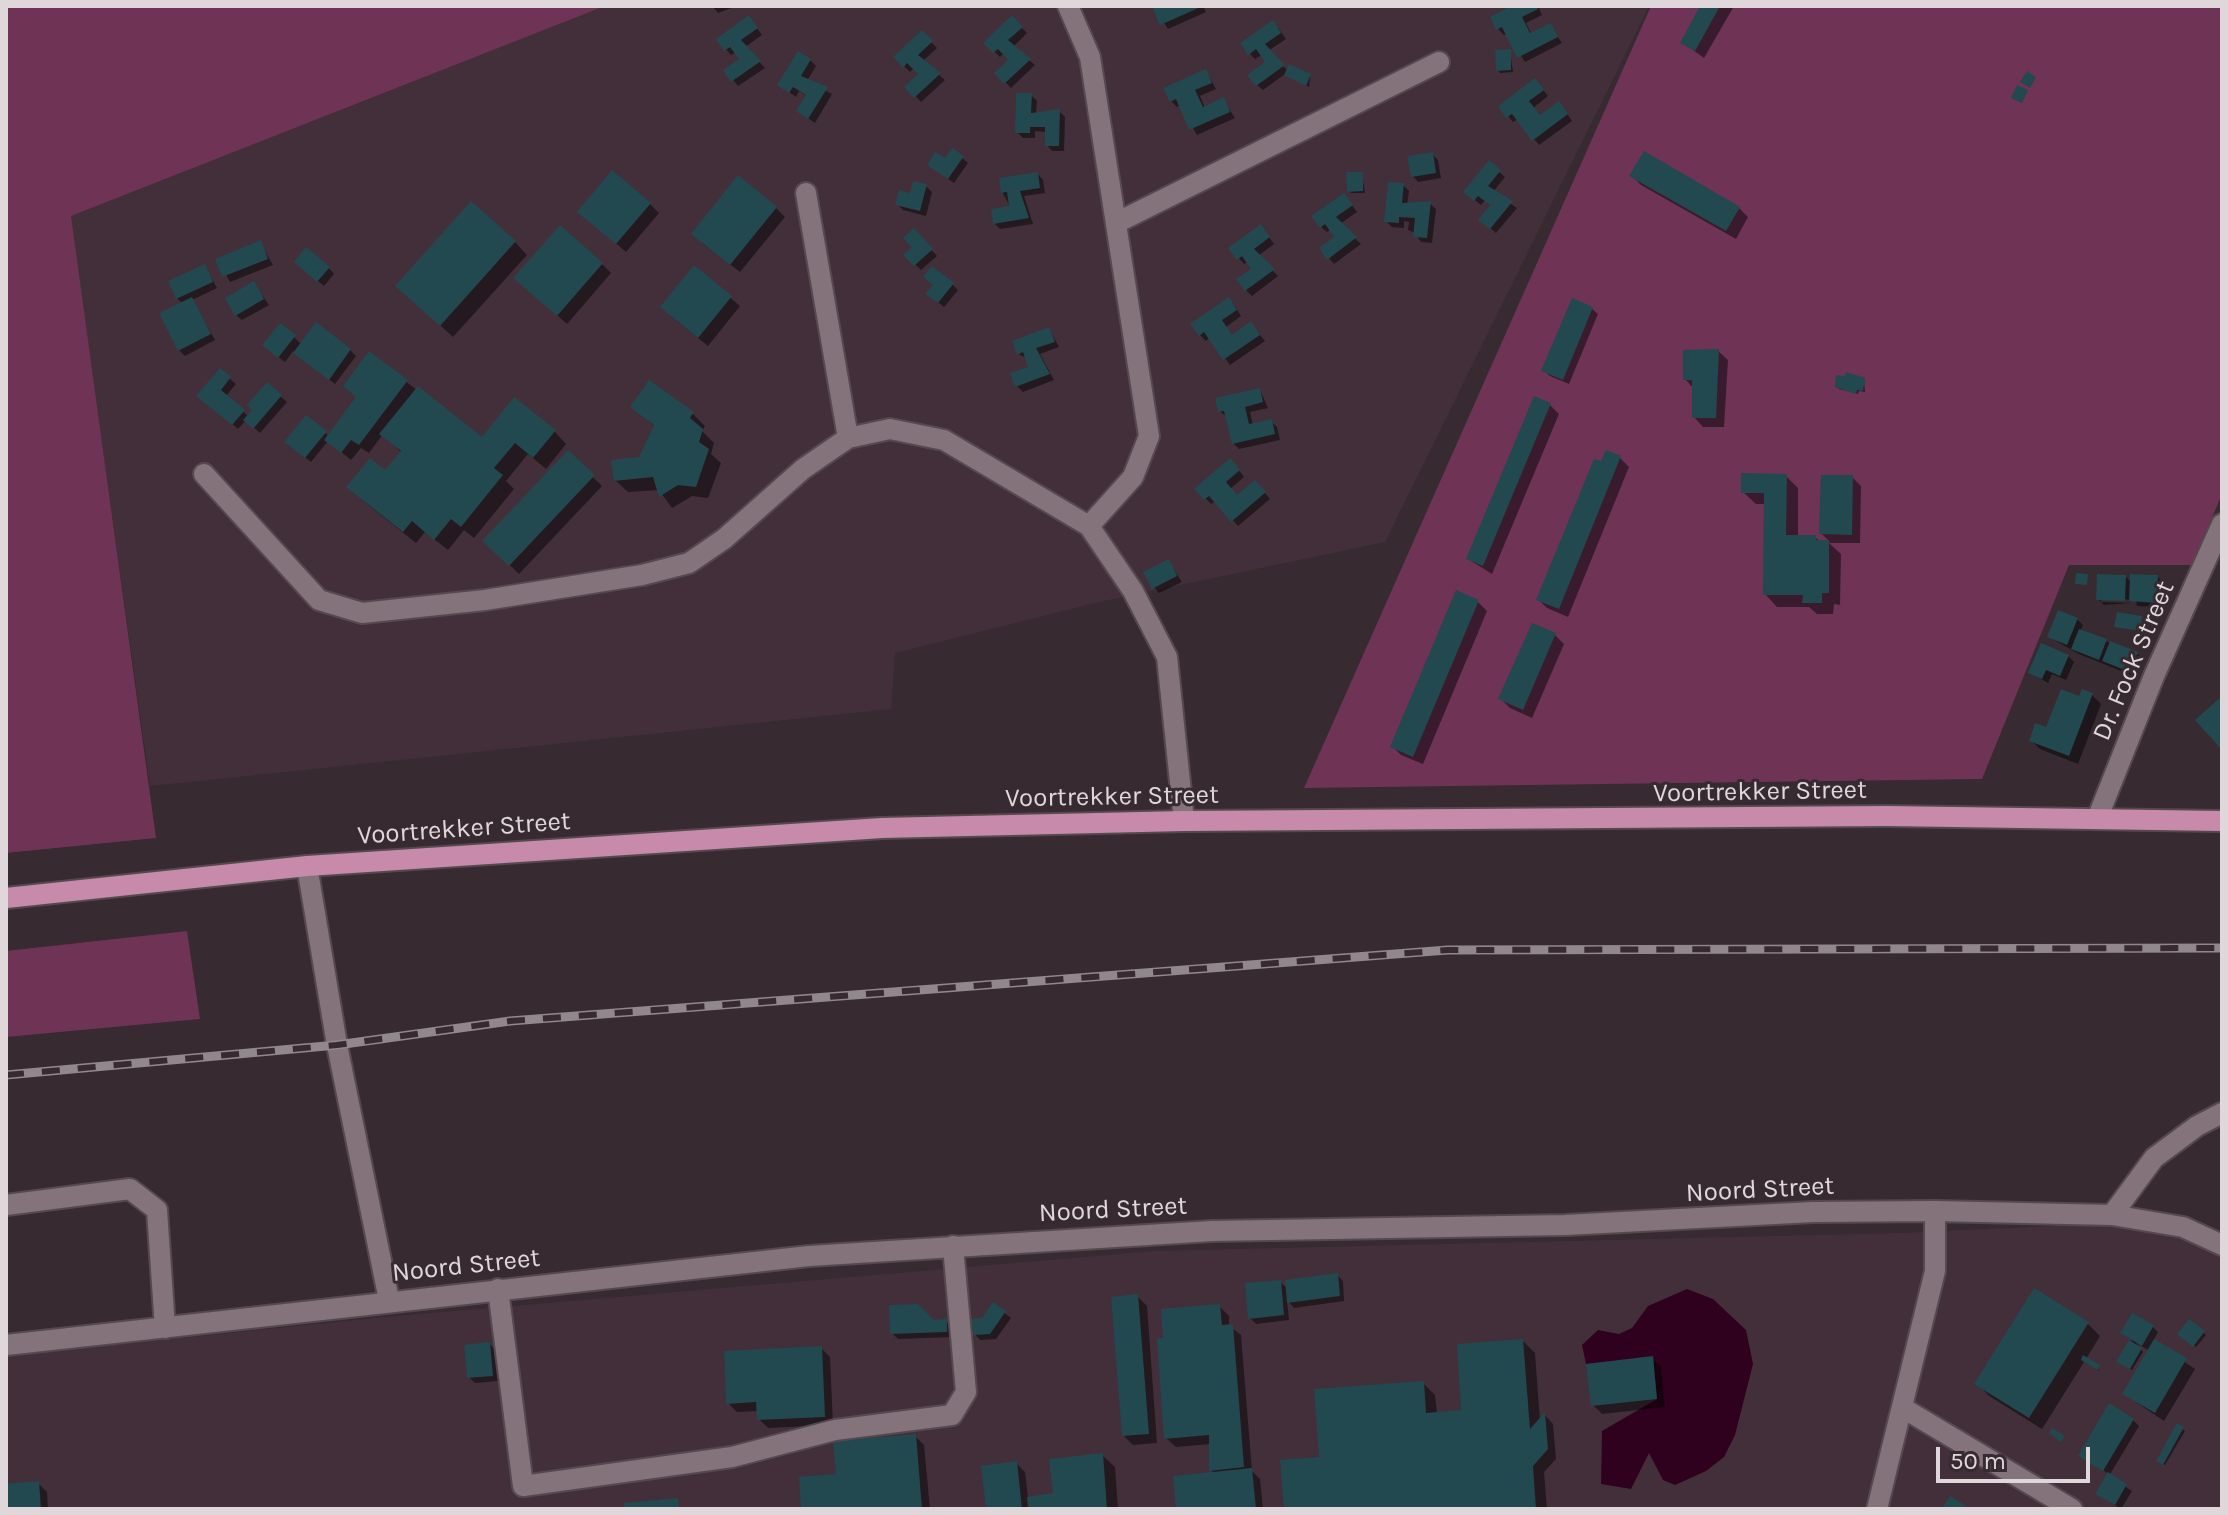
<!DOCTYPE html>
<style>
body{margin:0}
#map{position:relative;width:2228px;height:1515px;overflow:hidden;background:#372a31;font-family:Karla,sans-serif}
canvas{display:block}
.frame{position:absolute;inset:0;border:8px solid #e0d7db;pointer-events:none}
.scale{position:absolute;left:1936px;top:1447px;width:154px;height:36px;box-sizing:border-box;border:4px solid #e0d7db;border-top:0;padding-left:10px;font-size:24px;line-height:28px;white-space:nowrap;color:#e0d7db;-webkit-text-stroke:6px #372a31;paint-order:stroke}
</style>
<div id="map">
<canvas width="2228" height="1515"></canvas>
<div class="frame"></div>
<div class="scale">50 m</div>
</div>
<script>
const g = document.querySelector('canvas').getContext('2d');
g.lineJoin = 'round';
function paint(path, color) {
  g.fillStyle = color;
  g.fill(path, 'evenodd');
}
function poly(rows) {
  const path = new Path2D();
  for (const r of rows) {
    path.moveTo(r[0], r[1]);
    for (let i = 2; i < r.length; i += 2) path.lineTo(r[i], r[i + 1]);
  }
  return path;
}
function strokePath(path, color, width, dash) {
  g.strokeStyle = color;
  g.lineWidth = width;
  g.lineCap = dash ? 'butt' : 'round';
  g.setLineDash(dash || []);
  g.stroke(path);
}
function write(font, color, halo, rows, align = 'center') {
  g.font = font + ' Karla,sans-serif';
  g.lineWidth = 6;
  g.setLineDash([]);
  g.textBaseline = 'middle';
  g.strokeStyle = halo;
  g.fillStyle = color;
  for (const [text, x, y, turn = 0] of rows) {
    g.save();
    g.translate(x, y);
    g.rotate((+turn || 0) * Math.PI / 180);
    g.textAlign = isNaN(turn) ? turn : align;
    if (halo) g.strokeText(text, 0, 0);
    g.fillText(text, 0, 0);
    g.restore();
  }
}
paint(poly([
 [605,6,1649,6,1385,542,1094,603,895,653,891,709,150,786,70,216],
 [2112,1215,2222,1245,2222,1509,6,1509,6,1356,385,1317,1155,1251,1901,1233,2051,1226]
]), '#432f3a');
paint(poly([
 [6,6,605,6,71,216,156,838,6,853],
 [1651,6,2222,6,2222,494,2192,565,2069,565,1982,779,1304,788],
 [187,931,200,1019,6,1037,6,951]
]), '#6e3355');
paint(poly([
 [1687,1289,1713,1299,1746,1330,1753,1364,1735,1435,1724,1457,1706,1471,1675,1485,1663,1480,1649,1453,1631,1489,1601,1484,1602,1431,1657,1399,1653,1357,1586,1364,1582,1345,1598,1330,1619,1334,1632,1328,1648,1306]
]), '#30001f');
paint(poly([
 [712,6,737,6,718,13],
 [1154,6,1203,6,1206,12,1168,29],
 [1516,6,1538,6,1542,15,1526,23,1532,35,1550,26,1562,43,1525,62,1507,33,1504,35,1498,29],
 [1702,6,1734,6,1704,58,1682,42],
 [1012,18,1027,33,1013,47,1035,65,1011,88,997,73,1011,60,1004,53,1000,57,986,43],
 [754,24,762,35,745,47,765,68,738,86,726,71,741,60,736,52,731,55,726,49],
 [1278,28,1286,39,1268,51,1288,71,1310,76,1309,87,1285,74,1263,90,1257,85,1268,63,1262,55,1255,59,1250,54],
 [922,33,937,48,923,61,945,80,921,102,907,87,921,75,914,68,910,72,895,57],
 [1510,51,1513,72,1500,73,1498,70],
 [810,60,816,66,807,81,832,94,815,123,798,111,807,96,799,91,796,97,779,85],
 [1206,71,1216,89,1200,96,1205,108,1223,100,1235,118,1197,135,1180,105,1177,107,1171,101],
 [1540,86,1548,96,1533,108,1541,117,1564,109,1572,121,1539,145,1518,119,1513,122,1500,106],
 [1031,95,1037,101,1036,114,1059,111,1065,117,1064,151,1052,151,1047,145,1047,132,1035,131,1035,138,1023,138,1017,132],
 [1432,154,1438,160,1441,178,1418,182,1413,176],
 [962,158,968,163,954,183,929,165],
 [1499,172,1505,177,1493,192,1517,208,1496,233,1487,225,1492,206,1485,200,1481,205,1471,197],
 [1038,174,1043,180,1045,193,1024,196,1033,224,1000,229,994,223,1011,208,1002,192],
 [1362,174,1365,193,1351,193,1349,191],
 [1632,176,1739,208,1748,217,1736,239,1641,185],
 [1403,185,1409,191,1407,205,1430,204,1436,209,1432,243,1421,242,1415,233,1408,230,1409,222,1404,221,1404,228,1392,227,1386,221],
 [926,186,932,192,926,216,903,210,897,204],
 [1349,201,1357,212,1340,224,1361,244,1334,264,1329,258,1337,237,1331,229,1327,232,1321,227],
 [650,204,659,213,626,252,589,220],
 [776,208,785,217,740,272,702,243],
 [914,231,937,256,921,270,906,255,914,247],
 [1266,233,1274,244,1258,256,1278,276,1252,296,1246,290,1254,269,1249,261,1244,264,1231,249],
 [515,242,527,255,453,337,410,298],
 [260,243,273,265,230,282,218,260],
 [602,264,611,273,567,324,525,287],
 [205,267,217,288,192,300,215,340,185,356,179,350,183,304,177,298],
 [302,268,329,268,334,274,324,286],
 [694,268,740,306,708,346,671,316],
 [254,284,269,305,242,320,236,315],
 [952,284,958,290,944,307,934,299,935,285],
 [1234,305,1241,316,1226,327,1233,337,1251,324,1265,341,1230,365,1210,337,1206,341,1200,335],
 [1592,309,1598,314,1569,384,1550,376,1544,371],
 [1049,329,1059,347,1040,354,1054,380,1023,392,1017,386,1031,368,1027,358,1018,354],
 [294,337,302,345,350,350,356,356,335,384,293,351,285,362,270,351],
 [1718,351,1728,360,1724,427,1703,427,1694,417,1694,389,1685,379],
 [370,354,482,440,554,431,566,444,546,469,528,454,506,481,514,489,474,538,464,530,448,550,425,532,416,543,361,499,402,453,383,434,369,453,361,448,351,460,328,441,311,462,292,447,325,433,329,436,358,398],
 [220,371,236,384,226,396,249,417,267,385,287,402,260,433,246,420,238,429,205,401],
 [1846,378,1864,380,1865,392,1859,391,1858,394,1839,389,1837,386],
 [1260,390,1268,408,1250,412,1253,425,1271,421,1277,427,1280,440,1239,449,1233,443,1228,417,1219,411],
 [1550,405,1559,414,1492,574,1468,559],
 [633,407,693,414,705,426,702,431,714,443,711,454,721,463,708,498,692,496,672,508,659,490,628,492,615,480,640,459,656,427],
 [568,453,602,486,519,574,485,541],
 [1620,458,1629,467,1568,617,1547,608,1538,599,1602,464],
 [1236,466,1244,477,1230,489,1238,498,1261,488,1270,499,1238,526,1216,501,1211,504,1197,489],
 [1786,476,1798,488,1798,537,1815,537,1820,542,1830,542,1821,533,1852,477,1861,486,1860,543,1829,543,1841,554,1840,605,1834,604,1833,614,1817,614,1809,607,1777,607,1765,594,1766,504,1756,504,1743,492],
 [1168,561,1182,582,1159,593,1154,587],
 [2126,577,2132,583,2158,577,2163,583,2162,607,2137,606,2136,600,2101,598,2101,602,2131,603,2104,605,2098,599],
 [1478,602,1487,611,1423,764,1401,755,1392,746],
 [2141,618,2141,632,2116,626],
 [2077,619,2083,625,2080,631,2137,654,2143,659,2136,677,2079,654,2049,637],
 [1555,635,1564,644,1532,718,1510,708,1501,699],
 [2068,656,2074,662,2066,680,2052,674,2048,683,2031,673],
 [2092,695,2101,704,2078,764,2040,749,2031,740,2080,698],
 [1337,1275,1343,1281,1344,1301,1294,1308,1287,1300,1289,1320,1256,1324,1250,1318,1280,1282,1288,1289],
 [2035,1290,2088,1324,2100,1336,2086,1359,2100,1371,2084,1362,2042,1429,1989,1396,1977,1383],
 [1138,1297,1147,1306,1157,1443,1133,1445,1124,1436],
 [994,1305,1011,1318,996,1339,980,1340,975,1334],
 [1219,1306,1229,1316,1229,1326,1241,1335,1252,1471,1260,1479,1263,1509,1178,1509,1215,1474,1211,1470,1211,1444,1176,1447,1166,1438,1165,1340],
 [946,1321,952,1327,952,1337,898,1339,892,1333],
 [2190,1322,2206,1335,2196,1347,2180,1334],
 [2153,1327,2158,1332,2153,1341,2195,1369,2164,1421,2124,1394,2150,1351,2136,1343,2143,1352,2132,1370,2119,1361,2132,1340,2122,1333],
 [1523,1341,1535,1353,1540,1421,1545,1415,1553,1424,1556,1459,1544,1472,1547,1509,1286,1509,1321,1458,1423,1383,1435,1395,1437,1414,1464,1412],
 [490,1344,495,1350,498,1381,475,1383,469,1377],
 [821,1348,830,1357,833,1425,768,1428,759,1419,758,1411,737,1412,728,1403],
 [1652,1358,1661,1367,1665,1407,1602,1414,1593,1405],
 [2133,1420,2139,1426,2109,1476,2132,1491,2121,1509,2098,1494,2109,1474,2081,1456],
 [2182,1429,2185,1431,2165,1465,2160,1463],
 [915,1436,924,1445,930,1509,803,1509,838,1476],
 [1102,1455,1115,1467,1118,1509,988,1509,1016,1463,1025,1472,1028,1498,1056,1495],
 [38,1483,47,1492,48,1509,6,1509,6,1486]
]), '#0007');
paint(poly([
 [1152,6,1203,6,1160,25],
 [1511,6,1537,6,1538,9,1522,17,1530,33,1551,23,1558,37,1517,58,1502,27,1496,30,1490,17],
 [1700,6,1720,6,1695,51,1680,43],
 [749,15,758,28,741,40,761,61,731,82,723,70,739,59,730,47,724,51,716,39],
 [1012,15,1023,27,1008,40,1031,59,1004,84,994,73,1008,60,998,49,993,53,983,43],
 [1273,20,1281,33,1265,44,1285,65,1256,86,1247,75,1265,62,1256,49,1248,55,1240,43],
 [922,30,933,41,918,55,941,73,914,98,904,87,918,74,907,63,903,68,893,57],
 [1511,49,1511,70,1496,71,1495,50],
 [798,51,811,59,801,76,828,87,808,119,796,111,806,95,793,87,789,93,777,85],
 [1289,64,1311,74,1306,86,1284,75],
 [1206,69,1212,83,1195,90,1203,107,1224,97,1230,112,1189,130,1176,99,1170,102,1163,88],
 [2027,71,2036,77,2030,88,2020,82],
 [1535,78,1544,90,1529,101,1540,115,1559,101,1568,114,1532,141,1512,114,1506,118,1498,106],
 [2017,85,2028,90,2022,103,2011,98],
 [1016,93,1032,93,1031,113,1060,109,1059,146,1045,146,1045,127,1030,127,1030,133,1015,133],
 [952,148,964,156,948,179,927,165,935,152,945,158],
 [1644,151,1740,207,1726,231,1629,176],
 [1433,152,1436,173,1411,177,1407,156],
 [1489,160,1501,170,1488,186,1513,201,1490,229,1478,220,1490,205,1478,196,1474,201,1463,192],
 [612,170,651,203,616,244,577,212],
 [1038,172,1040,188,1020,191,1029,218,993,224,991,209,1009,206,1007,192,1001,193,999,178],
 [1346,172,1363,172,1363,191,1347,192],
 [738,175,777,207,730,265,691,234],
 [913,181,927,184,920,211,895,205,899,190,910,193],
 [1388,182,1404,183,1402,203,1431,201,1427,238,1413,237,1415,218,1399,217,1399,223,1384,222],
 [1344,193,1353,205,1336,217,1357,237,1327,260,1319,248,1334,237,1325,224,1320,228,1311,216],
 [471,201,516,241,440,326,395,286],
 [1261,224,1270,237,1254,249,1275,269,1245,291,1236,279,1251,269,1242,256,1237,260,1228,248],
 [560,225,603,263,557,316,513,278],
 [914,228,933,249,914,266,903,255,912,247,903,238],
 [261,240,268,259,222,277,215,259],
 [306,247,330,267,317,282,294,262],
 [205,264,213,282,176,299,168,281],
 [694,265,732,296,698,338,660,307],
 [932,266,954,283,938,303,925,294,933,285,923,277],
 [254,281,264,299,235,316,225,298],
 [192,297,211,334,178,351,159,313],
 [1229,297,1237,310,1222,320,1232,335,1251,321,1260,335,1223,360,1204,332,1199,336,1190,324],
 [1572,298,1593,307,1563,380,1541,371],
 [316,322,351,349,329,380,293,353],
 [280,323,296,335,278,358,262,345],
 [1049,327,1055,342,1036,348,1050,374,1015,387,1010,373,1028,367,1023,352,1017,355,1012,341],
 [1719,349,1716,418,1692,418,1692,380,1683,380,1683,350],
 [369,351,408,380,359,445,351,440,341,453,324,440,356,397,343,386],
 [220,368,231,377,221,390,245,410,232,425,196,396],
 [1846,372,1865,378,1863,391,1857,390,1856,394,1835,387,1836,375,1845,376],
 [649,380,694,412,690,418,703,429,699,442,709,449,696,487,678,485,659,497,653,477,614,481,611,460,639,457,654,425,630,407],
 [267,382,282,395,253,429,243,420,252,410,247,405],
 [418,386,482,437,514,397,556,430,533,458,515,443,494,468,503,475,461,527,451,519,434,540,412,521,403,532,346,487,370,458,385,470,401,451,379,434],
 [1260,388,1263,402,1245,407,1249,424,1272,419,1275,434,1232,444,1224,411,1218,412,1215,398],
 [1534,396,1551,403,1483,566,1466,559],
 [306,415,327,431,305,458,284,442],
 [568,450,595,475,509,566,482,541],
 [1606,450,1621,456,1559,609,1536,600,1594,459,1601,461],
 [1230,458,1240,470,1226,482,1237,495,1255,480,1266,492,1231,522,1209,496,1204,500,1194,489],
 [1741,473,1787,474,1786,535,1816,535,1816,540,1829,540,1829,593,1822,593,1822,603,1802,603,1803,595,1763,595,1764,493,1741,493],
 [1821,475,1853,475,1852,535,1819,534],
 [1169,559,1177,576,1152,589,1143,572],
 [2076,573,2088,574,2087,585,2075,584],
 [2097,574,2126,575,2125,601,2096,600],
 [2130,574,2158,575,2157,603,2129,601],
 [1456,590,1479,600,1413,757,1390,747],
 [2058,610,2078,618,2067,645,2047,637],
 [2117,612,2142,616,2140,631,2114,627],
 [1532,623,1556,633,1523,710,1498,699],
 [2079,629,2107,639,2099,660,2071,649],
 [2110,641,2138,652,2130,672,2102,661],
 [2041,643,2069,655,2060,676,2046,670,2042,679,2028,673],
 [2061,689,2079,696,2082,689,2093,693,2069,756,2029,741,2035,723,2046,727],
 [2222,696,2222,750,2195,720],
 [1338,1273,1340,1296,1287,1303,1285,1280],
 [1281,1280,1284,1315,1248,1319,1245,1283],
 [2034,1288,2089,1322,2029,1418,1974,1384],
 [1138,1294,1149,1434,1122,1436,1111,1297],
 [993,1302,1006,1311,990,1334,973,1335,971,1319,982,1318],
 [918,1304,934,1320,947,1319,947,1332,890,1334,889,1305],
 [1220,1304,1222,1325,1233,1324,1244,1467,1209,1471,1209,1435,1164,1439,1157,1338,1163,1338,1161,1309],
 [2132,1313,2154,1325,2142,1346,2120,1333],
 [2189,1319,2205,1331,2193,1347,2177,1334],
 [1523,1339,1530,1429,1545,1412,1548,1449,1533,1466,1536,1509,1284,1509,1280,1460,1319,1457,1314,1389,1424,1381,1426,1413,1461,1410,1457,1344],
 [2154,1339,2187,1358,2155,1413,2122,1394],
 [2129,1340,2142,1348,2130,1369,2116,1362],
 [490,1342,493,1376,467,1378,464,1345],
 [822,1346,825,1417,757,1420,756,1402,726,1404,724,1351],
 [2083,1355,2100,1365,2097,1370,2081,1360],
 [1653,1356,1657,1399,1591,1406,1586,1364],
 [2109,1403,2134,1419,2103,1471,2078,1456],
 [2177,1423,2184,1427,2163,1465,2156,1461],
 [2052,1428,2065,1436,2061,1442,2049,1433],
 [916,1434,922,1509,801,1509,799,1477,836,1474,833,1441],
 [1103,1453,1107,1509,1028,1509,1027,1497,1053,1493,1049,1459],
 [1017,1461,1022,1509,986,1509,981,1466],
 [1252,1468,1256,1509,1176,1509,1173,1476],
 [2108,1472,2127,1484,2115,1505,2095,1494],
 [39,1481,41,1509,6,1509,6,1484],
 [1950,1496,1971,1509,1942,1509],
 [678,1498,679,1509,624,1509,624,1503]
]), '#224850');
const minor = poly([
 [1068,6,1090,57,1149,436,1133,477,1089,526],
 [806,193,848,438],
 [1116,223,1439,62],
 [204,474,319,600,362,613,485,600,642,575,689,563,724,539,803,469,848,438,890,429,944,440,1089,526,1133,591,1167,657,1184,821],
 [2097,819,2154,676,2222,524],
 [307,866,337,1045,389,1300],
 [6,1205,130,1189,157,1210,165,1328],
 [2112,1215,2154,1158,2197,1126,2222,1113],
 [498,1289,523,1486,732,1457,835,1430,952,1415,966,1392,953,1246],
 [6,1345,809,1256,1212,1231,1565,1225,1813,1212,1935,1211,2112,1215,2183,1227,2222,1245],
 [1903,1408,2072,1509],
 [1877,1509,1935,1271,1935,1211]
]);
const major = poly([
 [6,898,307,866,882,828,1184,821,1887,816,2222,821]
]);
strokePath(minor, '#55494f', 24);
strokePath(major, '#55494f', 24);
strokePath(minor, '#84737b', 20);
strokePath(major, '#c78aab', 20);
const rail = poly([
 [6,1075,337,1045,510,1021,1448,950,2222,948]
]);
strokePath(rail, '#92878c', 9);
strokePath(rail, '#372a31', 6, [18]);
write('26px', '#e0d7db', '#372a31', [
 ["Dr. Fock Street",2134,661,-67],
 ["Voortrekker Street",1760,792,-1],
 ["Voortrekker Street",1112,797,-1],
 ["Voortrekker Street",464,829,-4],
 ["Noord Street",1760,1190,-3],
 ["Noord Street",1113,1210,-3],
 ["Noord Street",466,1266,-6]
]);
</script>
